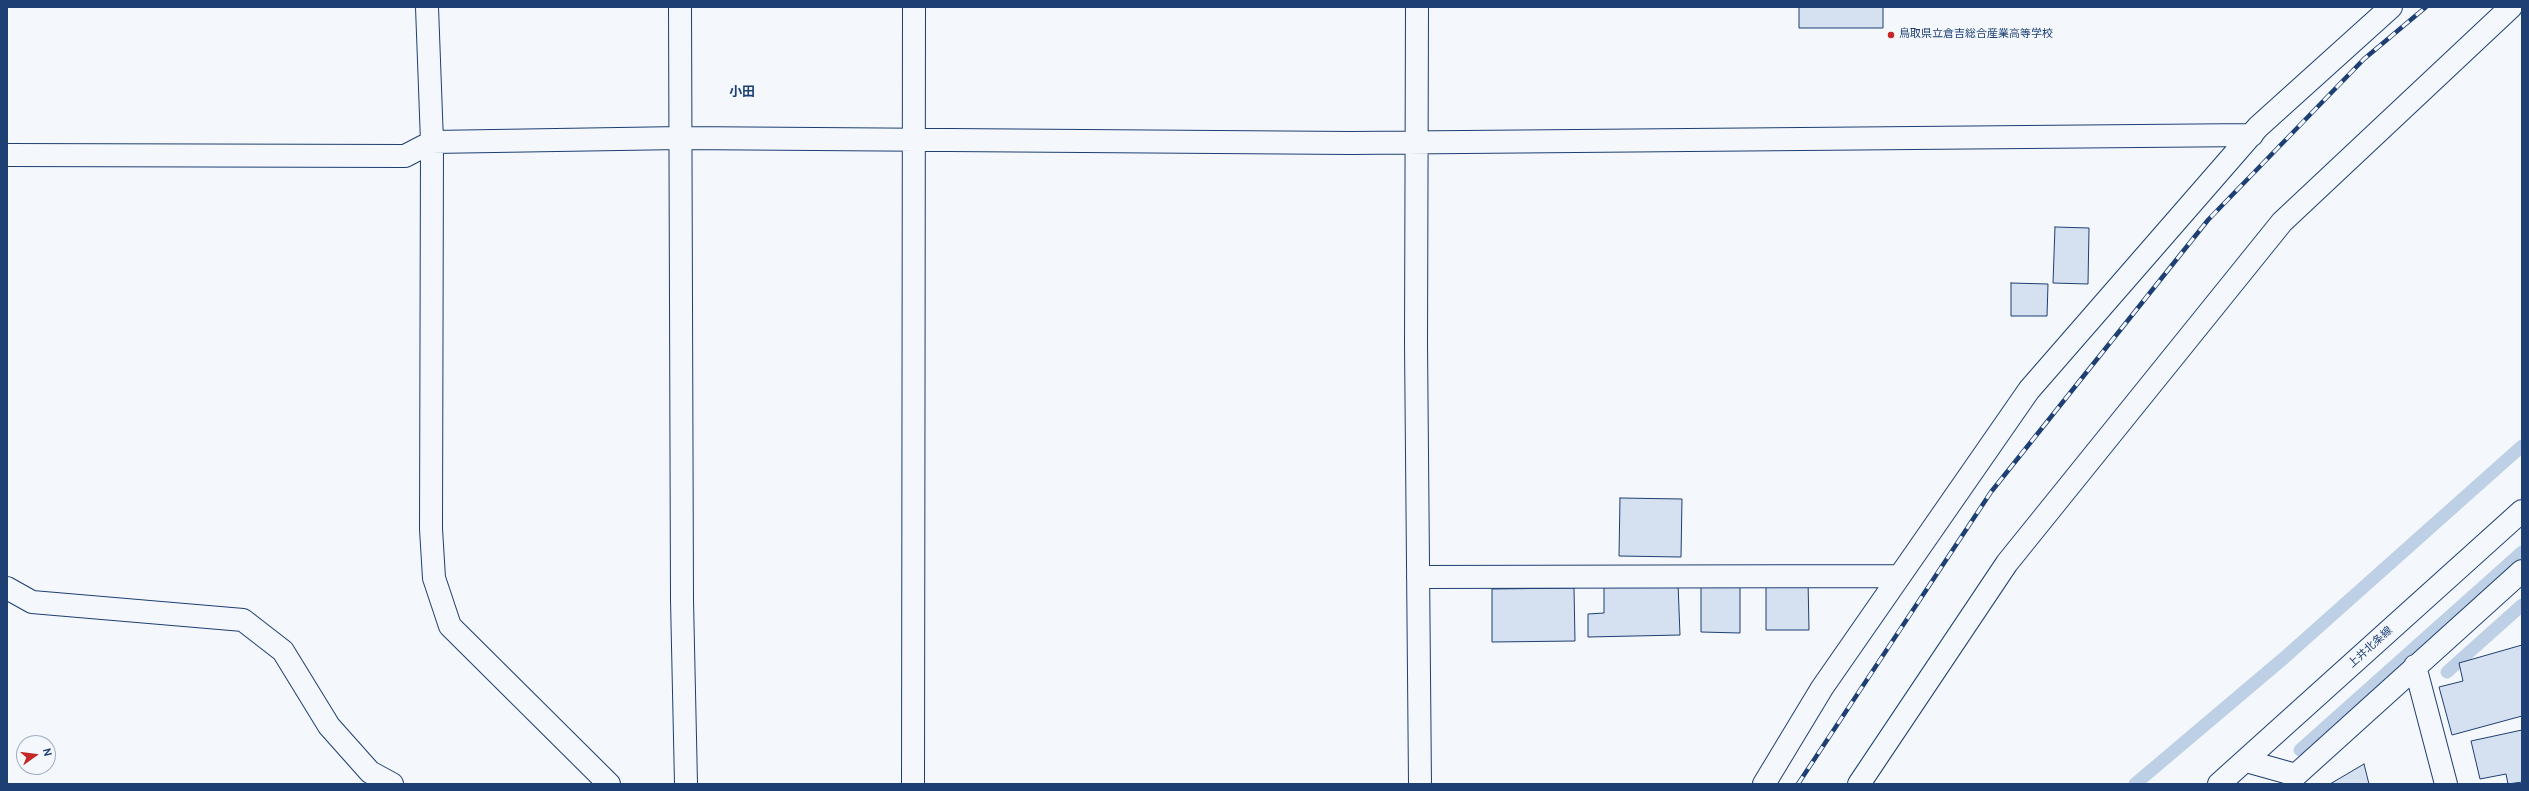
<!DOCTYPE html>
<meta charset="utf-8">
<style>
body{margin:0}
#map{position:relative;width:2529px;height:791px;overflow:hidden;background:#f4f7fb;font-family:Overpass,sans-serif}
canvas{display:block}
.frame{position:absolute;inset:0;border:8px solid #1d3f73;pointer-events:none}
.north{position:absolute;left:16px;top:735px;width:40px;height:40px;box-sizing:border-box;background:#f4f7fb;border:1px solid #9eadc5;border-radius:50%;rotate:76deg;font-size:11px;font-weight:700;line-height:16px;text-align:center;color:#1d3f73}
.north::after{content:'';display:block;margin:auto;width:14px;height:18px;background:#c62828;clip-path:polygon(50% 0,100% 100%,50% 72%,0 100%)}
</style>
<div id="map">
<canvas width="2529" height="791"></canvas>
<div class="frame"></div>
<div class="north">N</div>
</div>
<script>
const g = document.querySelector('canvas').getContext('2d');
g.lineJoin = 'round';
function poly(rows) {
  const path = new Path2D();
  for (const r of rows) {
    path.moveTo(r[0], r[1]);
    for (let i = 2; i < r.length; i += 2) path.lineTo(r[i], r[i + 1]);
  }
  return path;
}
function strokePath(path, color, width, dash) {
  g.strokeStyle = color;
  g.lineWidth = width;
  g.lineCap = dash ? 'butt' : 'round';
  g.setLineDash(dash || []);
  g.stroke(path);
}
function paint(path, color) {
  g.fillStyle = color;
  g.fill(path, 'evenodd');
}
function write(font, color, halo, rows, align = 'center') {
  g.font = font + ' Overpass,"Noto Sans JP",sans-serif';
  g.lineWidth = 3;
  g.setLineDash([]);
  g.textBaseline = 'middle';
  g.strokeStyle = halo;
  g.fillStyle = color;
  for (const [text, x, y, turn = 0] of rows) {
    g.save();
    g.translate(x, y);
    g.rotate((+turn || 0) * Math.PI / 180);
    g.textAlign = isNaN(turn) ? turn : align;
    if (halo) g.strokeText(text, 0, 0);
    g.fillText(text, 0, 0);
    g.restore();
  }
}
strokePath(poly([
 [2447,672,2522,605],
 [2300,750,2522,552],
 [2135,784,2284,658,2522,446]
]), '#bed0e5', 13);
const building = poly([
 [1799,7,1883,7,1883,28,1799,28,1799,7],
 [2055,227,2089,228,2088,284,2053,283,2055,227],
 [2011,283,2048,284,2047,316,2011,316,2011,283],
 [1620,498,1682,499,1681,557,1619,556,1620,498],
 [1701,578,1740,579,1740,633,1701,632,1701,578],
 [1808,579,1809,630,1766,630,1766,580,1808,579],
 [1678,583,1680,635,1588,637,1588,614,1604,613,1604,585,1678,583],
 [1574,588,1575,641,1492,642,1492,589,1574,588],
 [2522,645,2522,716,2452,735,2439,687,2463,681,2459,663,2522,645],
 [2522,730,2522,782,2508,784,2506,774,2480,779,2471,741,2522,730],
 [2364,764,2369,784,2330,784,2364,764]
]);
paint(building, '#d5e0f0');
strokePath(building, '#1d3f73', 1);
const minor = poly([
 [427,7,432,142,431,529,434,578,450,626,609,784],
 [680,7,682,600,686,784],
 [1417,7,1416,344,1420,784],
 [7,155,405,156,432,142,681,138,1351,143,2252,135],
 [1418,577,1898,576],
 [7,588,32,602,243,620,283,651,329,726,370,772,392,784],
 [2415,666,2446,784],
 [2246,761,2296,775,2522,571],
 [913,784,914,7],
 [1764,784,1822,688,2029,390,2258,127,2391,7],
 [1859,784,2007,563,2282,222,2511,7]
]);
const major = poly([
 [2219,784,2522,511]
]);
strokePath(minor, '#1d3f73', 24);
strokePath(major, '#1d3f73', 24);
strokePath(minor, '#f4f7fb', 22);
strokePath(major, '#f4f7fb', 22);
const rail = poly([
 [1798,784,1991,492,2208,220,2364,59,2426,7]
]);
strokePath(rail, '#1d3f73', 4.5);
strokePath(rail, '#f4f7fb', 3, [9]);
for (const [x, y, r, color] of [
 [1891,35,4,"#c62828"]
]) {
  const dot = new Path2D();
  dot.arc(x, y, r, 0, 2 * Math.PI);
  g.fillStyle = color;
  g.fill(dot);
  strokePath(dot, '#f4f7fb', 1.5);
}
write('11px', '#1d3f73', '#f4f7fb', [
 ["鳥取県立倉吉総合産業高等学校",1899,35]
], 'left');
write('11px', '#1d3f73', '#f4f7fb', [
 ["上井北条線",2371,648,-42]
]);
write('bold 13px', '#1d3f73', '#f4f7fb', [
 ["小田",742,93]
]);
</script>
